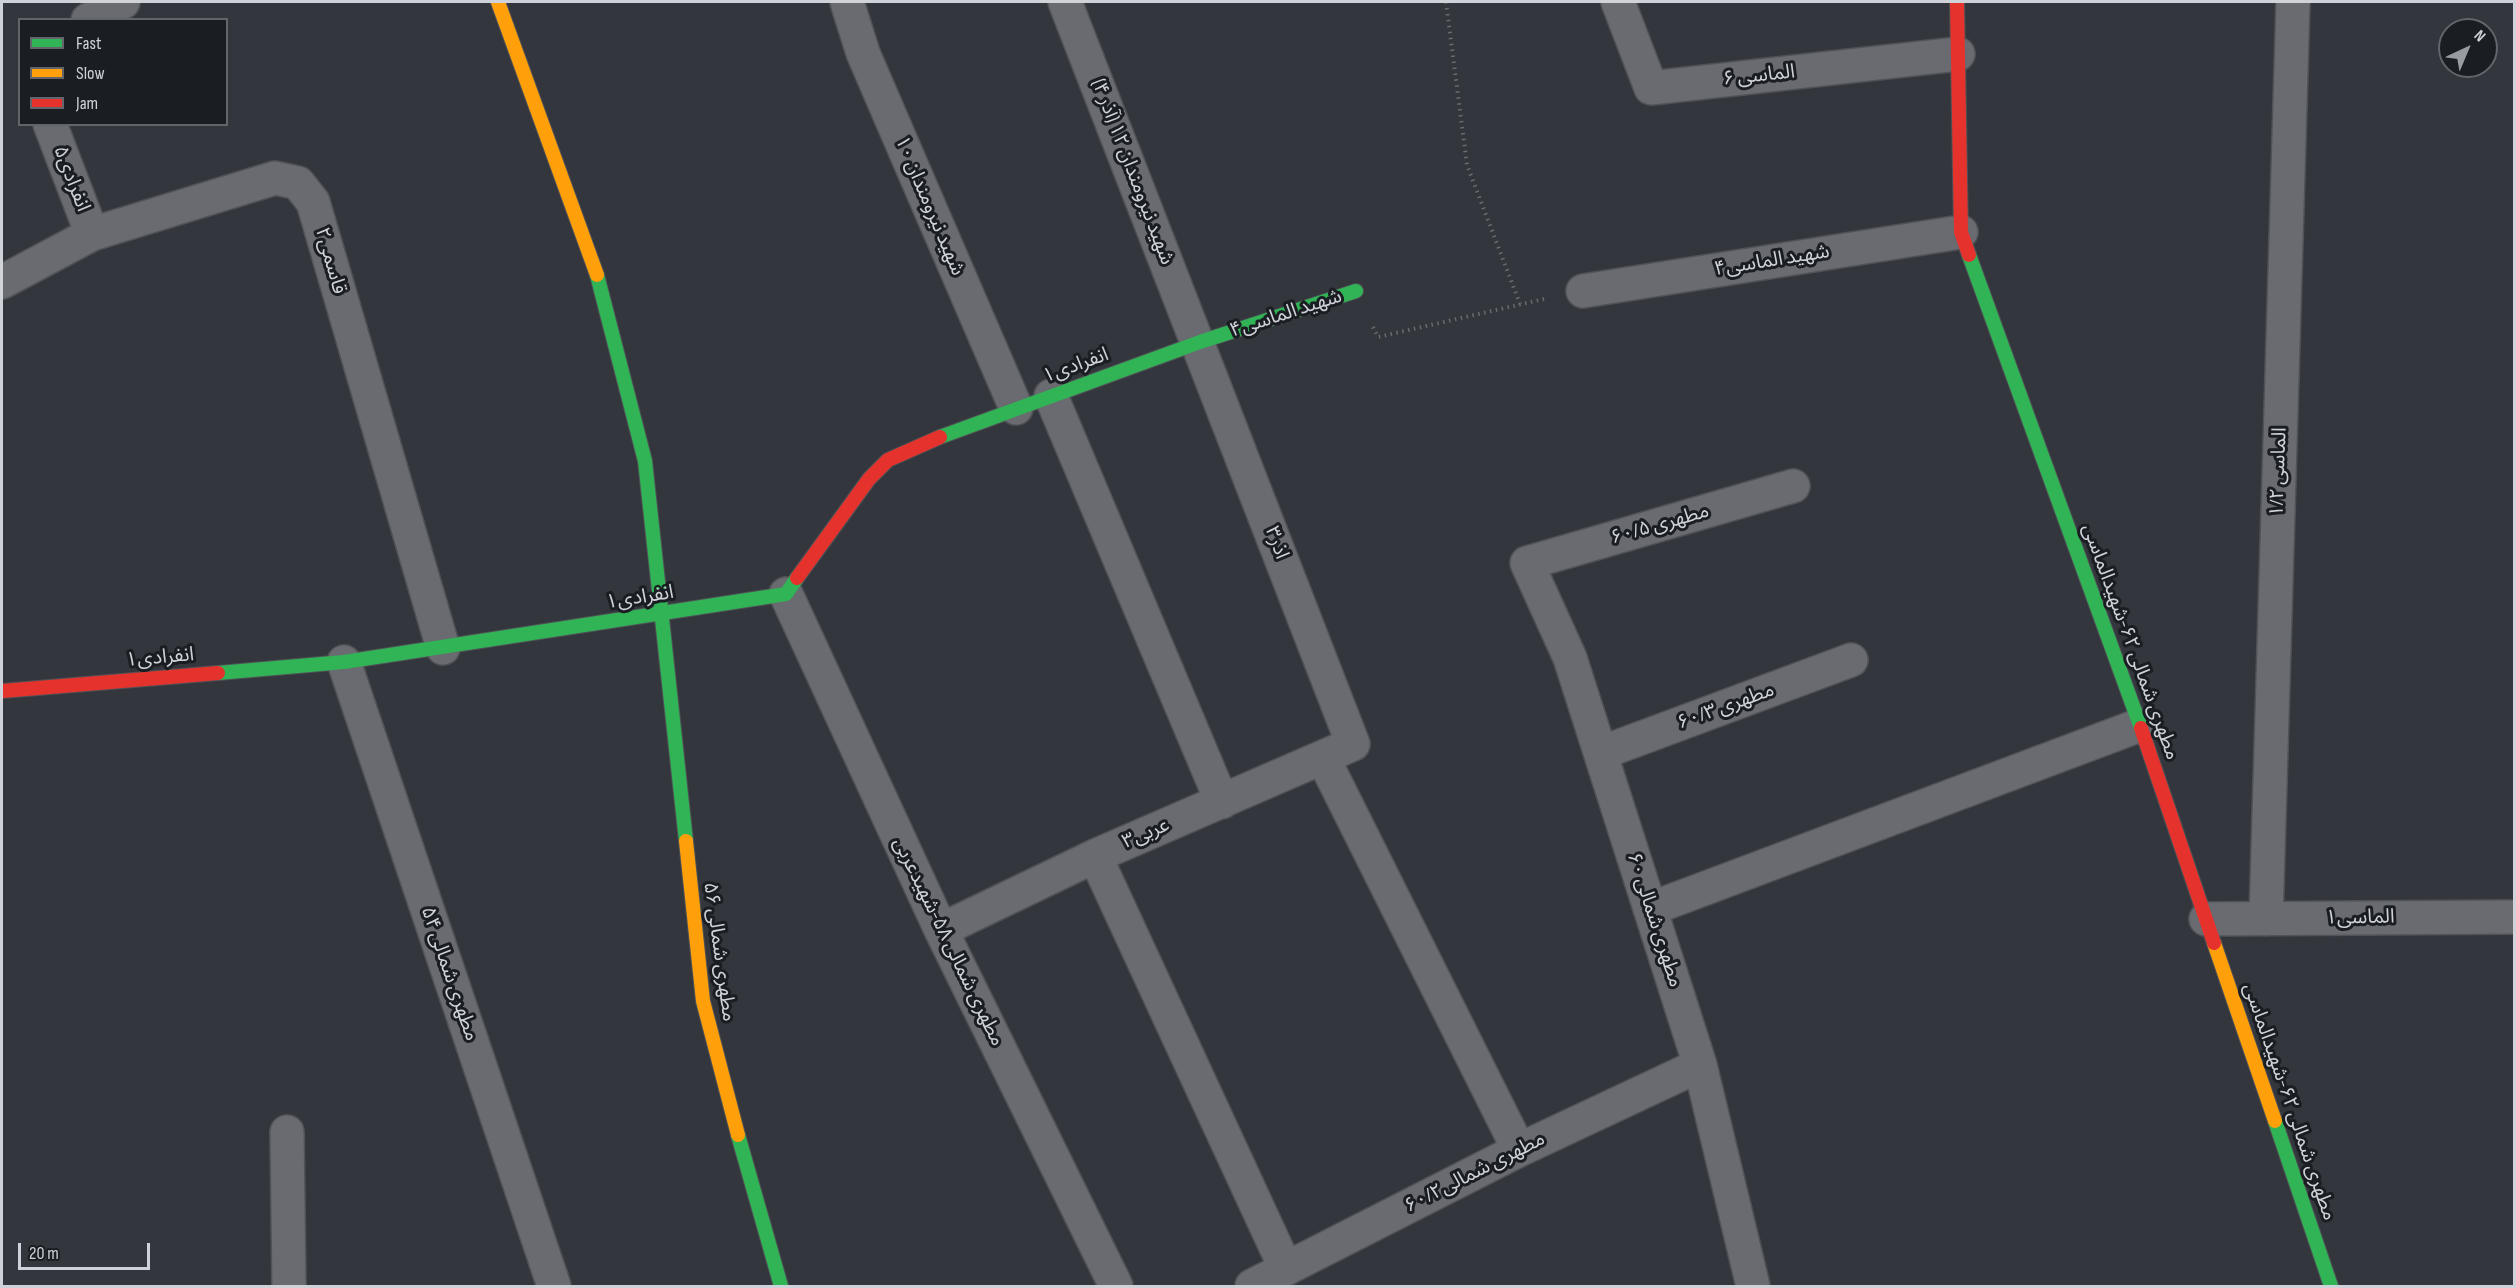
<!DOCTYPE html>
<meta charset="utf-8">
<style>
body{margin:0}
#map{position:relative;width:2516px;height:1288px;overflow:hidden;background:#33363c;font-family:"Sofia Sans Condensed",sans-serif}
canvas{display:block}
.frame{position:absolute;inset:0;border:3px solid #cfd2d9;pointer-events:none}
.legend{position:absolute;left:18px;top:18px;width:210px;height:108px;box-sizing:border-box;background:#1a1d21;border:2px solid #62656b;margin:0;padding:8px 10px;list-style:none;font-size:18px;color:#cfd2d9}
.legend li{display:flex;align-items:center;gap:12px;height:30px}
.legend b{width:30px;border:2px solid #62656b}
.north{position:absolute;left:2438px;top:18px;width:60px;height:60px;box-sizing:border-box;background:#1a1d21;border:2px solid #62656b;border-radius:50%;rotate:44deg;font-size:16px;font-weight:700;line-height:24px;text-align:center;color:#cfd2d9}
.north::after{content:'';display:block;margin:auto;width:21px;height:27px;background:#989ba2;clip-path:polygon(50% 0,100% 100%,50% 72%,0 100%)}
.scale{position:absolute;left:18px;top:1243px;width:132px;height:27px;box-sizing:border-box;border:3px solid #cfd2d9;border-top:0;padding-left:8px;font-size:18px;line-height:21px;white-space:nowrap;color:#cfd2d9;-webkit-text-stroke:4px #1a1d21;paint-order:stroke}
</style>
<div id="map">
<canvas width="2516" height="1288"></canvas>
<div class="frame"></div>
<ul class="legend">
<li><b style="height:8px;background:#30b455"></b>Fast</li>
<li><b style="height:8px;background:#ff9f0a"></b>Slow</li>
<li><b style="height:8px;background:#e5322d"></b>Jam</li>
</ul>
<div class="north">N</div>
<div class="scale">20 m</div>
</div>
<script>
const g = document.querySelector('canvas').getContext('2d');
g.lineJoin = 'round';
function poly(rows) {
  const path = new Path2D();
  for (const r of rows) {
    path.moveTo(r[0], r[1]);
    for (let i = 2; i < r.length; i += 2) path.lineTo(r[i], r[i + 1]);
  }
  return path;
}
function strokePath(path, color, width, dash) {
  g.strokeStyle = color;
  g.lineWidth = width;
  g.lineCap = dash ? 'butt' : 'round';
  g.setLineDash(dash || []);
  g.stroke(path);
}
function write(font, color, halo, rows, align = 'center') {
  g.font = font + ' "Sofia Sans Condensed","Noto Sans Arabic",sans-serif';
  g.lineWidth = 6;
  g.setLineDash([]);
  g.textBaseline = 'middle';
  g.strokeStyle = halo;
  g.fillStyle = color;
  for (const [text, x, y, turn = 0] of rows) {
    g.save();
    g.translate(x, y);
    g.rotate((+turn || 0) * Math.PI / 180);
    g.textAlign = isNaN(turn) ? turn : align;
    if (halo) g.strokeText(text, 0, 0);
    g.fillText(text, 0, 0);
    g.restore();
  }
}
const street = poly([
 [847,2,863,53,1016,408],
 [1618,2,1651,88,1958,54],
 [88,20,123,2],
 [50,124,92,234],
 [2,282,92,234,275,178,298,183,313,202,443,648],
 [1583,291,1961,232],
 [1051,396,1222,802],
 [786,594,941,930,1116,1286],
 [344,662,554,1286],
 [1601,753,1851,660],
 [1323,758,1519,1150],
 [1095,856,1286,1269],
 [1650,909,2140,725],
 [2206,919,2514,917],
 [2266,919,2293,2],
 [941,930,1095,856,1353,744,1065,2],
 [287,1132,289,1286],
 [1252,1286,1519,1150,1700,1065],
 [1753,1286,1700,1065,1570,658,1527,563,1793,486]
]);
const fast = poly([
 [1969,255,2141,728],
 [597,275,645,461,686,841],
 [940,437,1200,342,1356,291],
 [218,673,344,662,786,594,797,578],
 [2275,1121,2331,1286],
 [738,1135,781,1286]
]);
const slow = poly([
 [498,2,597,275],
 [686,841,703,1001,738,1135],
 [2214,943,2275,1121]
]);
const jam = poly([
 [1957,2,1961,232,1969,255],
 [797,578,869,479,888,460,940,437],
 [2,691,218,673],
 [2141,728,2214,943]
]);
strokePath(street, '#4f5256', 36);
strokePath(fast, '#4f5256', 16);
strokePath(slow, '#4f5256', 16);
strokePath(jam, '#4f5256', 16);
strokePath(poly([
 [1446,2,1467,165,1520,304],
 [1373,327,1378,337,1544,299]
]), '#696b6e', 4, [1.5, 4.5]);
strokePath(street, '#696b70', 33);
strokePath(fast, '#30b455', 14);
strokePath(slow, '#ff9f0a', 14);
strokePath(jam, '#e5322d', 14);
write('20px', '#cfd2d9', '#1a1d21', [
 ["الماسی ۶",1759,76,-6],
 ["شهید نیرومندان ۱۲ (آذر ۴)",1132,172,69],
 ["انفرادی۵",71,179,69],
 ["شهید نیرومندان ۱۰",929,206,67],
 ["قاسمی۲",330,261,74],
 ["شهید الماسی۴",1772,261,-9],
 ["شهید الماسی۴",1286,314,-18],
 ["انفرادی۱",1076,366,-20],
 ["الماسی ۱/۲",2279,472,-88],
 ["مطهری ۶۰/۵",1660,525,-16],
 ["اذر۳",1276,543,69],
 ["انفرادی۱",640,598,-9],
 ["مطهری شمالی ۶۲-شهیدالماسی",2130,642,70],
 ["انفرادی۱",160,658,-5],
 ["مطهری ۶۰/۳",1726,707,-20],
 ["عربی۳",1146,834,-23],
 ["الماسی۱",2360,918,-1],
 ["مطهری شمالی ۶۰",1654,920,72],
 ["مطهری شمالی ۵۸-شهیدعربی",948,942,64],
 ["مطهری شمالی ۵۶",719,952,82],
 ["مطهری شمالی ۵۴",449,974,71],
 ["مطهری شمالی ۶۲-شهیدالماسی",2289,1102,71],
 ["مطهری شمالی۶۰/۲",1475,1173,-27]
]);
</script>
